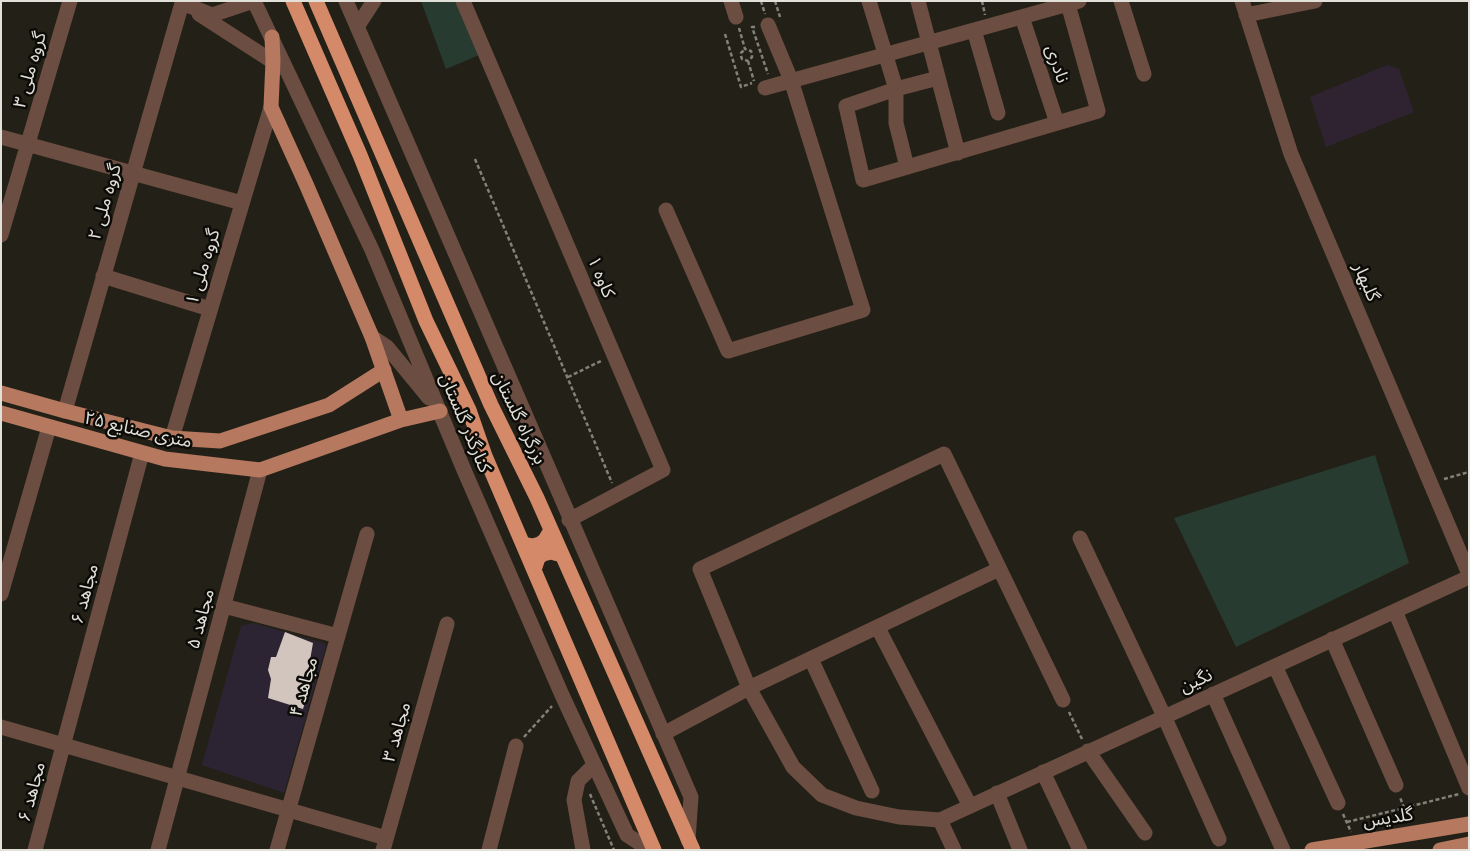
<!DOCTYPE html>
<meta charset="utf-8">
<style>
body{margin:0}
#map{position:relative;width:1470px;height:851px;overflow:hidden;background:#232117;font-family:Quicksand,sans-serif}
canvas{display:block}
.frame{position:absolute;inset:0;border:2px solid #e1e0d9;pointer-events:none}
</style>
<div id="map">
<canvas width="1470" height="851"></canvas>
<div class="frame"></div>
</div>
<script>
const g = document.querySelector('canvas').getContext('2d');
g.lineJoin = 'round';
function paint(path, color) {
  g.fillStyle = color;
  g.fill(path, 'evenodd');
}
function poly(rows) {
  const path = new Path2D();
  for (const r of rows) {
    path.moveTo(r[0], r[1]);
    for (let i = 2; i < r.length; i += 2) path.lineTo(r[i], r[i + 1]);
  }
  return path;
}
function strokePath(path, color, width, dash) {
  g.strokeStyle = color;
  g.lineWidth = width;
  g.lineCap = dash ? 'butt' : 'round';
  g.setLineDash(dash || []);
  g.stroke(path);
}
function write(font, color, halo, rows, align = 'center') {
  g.font = font + ' Quicksand,"Noto Sans Arabic",sans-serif';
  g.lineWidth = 5;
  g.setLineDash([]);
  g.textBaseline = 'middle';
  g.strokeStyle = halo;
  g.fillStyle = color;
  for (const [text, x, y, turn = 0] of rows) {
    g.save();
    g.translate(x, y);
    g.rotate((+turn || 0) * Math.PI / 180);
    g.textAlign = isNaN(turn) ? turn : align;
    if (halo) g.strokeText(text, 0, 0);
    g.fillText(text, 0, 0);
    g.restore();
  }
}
paint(poly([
 [253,623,323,643,326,646,284,793,202,765,241,626]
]), '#2d2433');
paint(poly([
 [1387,65,1399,69,1414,112,1326,147,1310,97]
]), '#2f2331');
paint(poly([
 [421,1,458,1,479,55,446,69],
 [1375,455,1409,563,1236,647,1174,518]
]), '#273b31');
paint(poly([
 [285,632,313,643,309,666,313,676,303,709,268,698,271,679,268,670,271,657,276,657]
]), '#d1c5bd');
strokePath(poly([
 [761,1,765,14],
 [775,1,780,17],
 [982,1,985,15],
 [755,27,752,27,768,74],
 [739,28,745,49,751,51,752,54,752,57,748,61,742,59,741,56,741,53,745,49],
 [725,34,741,87,752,83],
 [748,61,754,81],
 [475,159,612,483],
 [568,377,601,361],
 [1444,479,1469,472],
 [1069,712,1082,739],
 [524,737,552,706],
 [590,794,614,850],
 [1404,808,1459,794],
 [1343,814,1351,832],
 [1347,822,1404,808,1400,797]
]), '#838179', 2.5, [4, 2.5]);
strokePath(poly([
 [346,1,691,797,688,840],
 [463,1,663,470,569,520],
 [731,1,736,17],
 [869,1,896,89,896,123,907,167],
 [918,1,958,153],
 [1121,1,1144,74],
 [1242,1,1291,154,1469,574],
 [182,3,212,15,254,1,372,250,464,470,562,695,627,835,650,850],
 [199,14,281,67],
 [1246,15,1315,1],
 [1022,17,1057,123],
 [357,27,374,1],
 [974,30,998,113],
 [938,78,896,89,846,106,863,180,1098,111,1068,4],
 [765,88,1079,1],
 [1,137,242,203],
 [666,210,728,351,863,310,791,80,768,25],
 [1,235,70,1],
 [103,276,210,309],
 [372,337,387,347,429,398],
 [65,411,182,3],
 [172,438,271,107],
 [1080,538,1164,716,1219,839],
 [1,594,49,427],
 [224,606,338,636],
 [1395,611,1469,788],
 [878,628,970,806],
 [1332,639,1396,785],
 [811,659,872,791],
 [1275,666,1338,803],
 [1213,694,1283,850],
 [1063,700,944,454,700,569,749,688,793,767,822,795,856,808,899,817,940,820,1469,577],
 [1,727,386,838],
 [663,734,749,688,999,569],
 [1088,751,1145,833],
 [1043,772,1080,850],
 [997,793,1020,850],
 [940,820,954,850],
 [35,850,142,453],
 [158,850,260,470],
 [277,850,367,534],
 [383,850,447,624],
 [489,850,516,746],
 [583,850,574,800,578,781,594,765]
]), '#6c4d41', 15);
strokePath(poly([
 [272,37,273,61,271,107,306,184,372,337,401,420],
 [1,393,65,411,172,438,220,441,329,405,384,370],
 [1,413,165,459,260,470,401,420,440,411],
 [1312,850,1469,824],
 [1440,850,1469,844]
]), '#b6785e', 15);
strokePath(poly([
 [293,1,360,155,426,321,469,410,485,456,654,850],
 [316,1,491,405,537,498,693,850],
 [523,544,533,546,540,544,545,540,551,530],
 [534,570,538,558,543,554,551,552,562,555]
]), '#d48969', 15);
write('18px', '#e1e0d9', '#0c0b07', [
 ["نادری",1057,64,72],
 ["گروه ملی ۳",30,70,-74],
 ["گروه ملی ۲",105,202,-74],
 ["گروه ملی ۱",203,267,-73],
 ["کاوه ۱",601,277,67],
 ["گلبهار",1366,282,67],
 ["بزرگراه گلستان",519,418,64],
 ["کنارگذر گلستان",465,423,67],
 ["۲۵ متری صنایع",138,430,13],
 ["۶ مجاهد",85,594,-75],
 ["۵ مجاهد",201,619,-75],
 ["نگین",1196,681,-25],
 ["مجاهد ۴",304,687,-74],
 ["مجاهد ۳",397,732,-74],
 ["مجاهد ۶",32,792,-75],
 ["گلدیس",1388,818,-8]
]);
</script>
